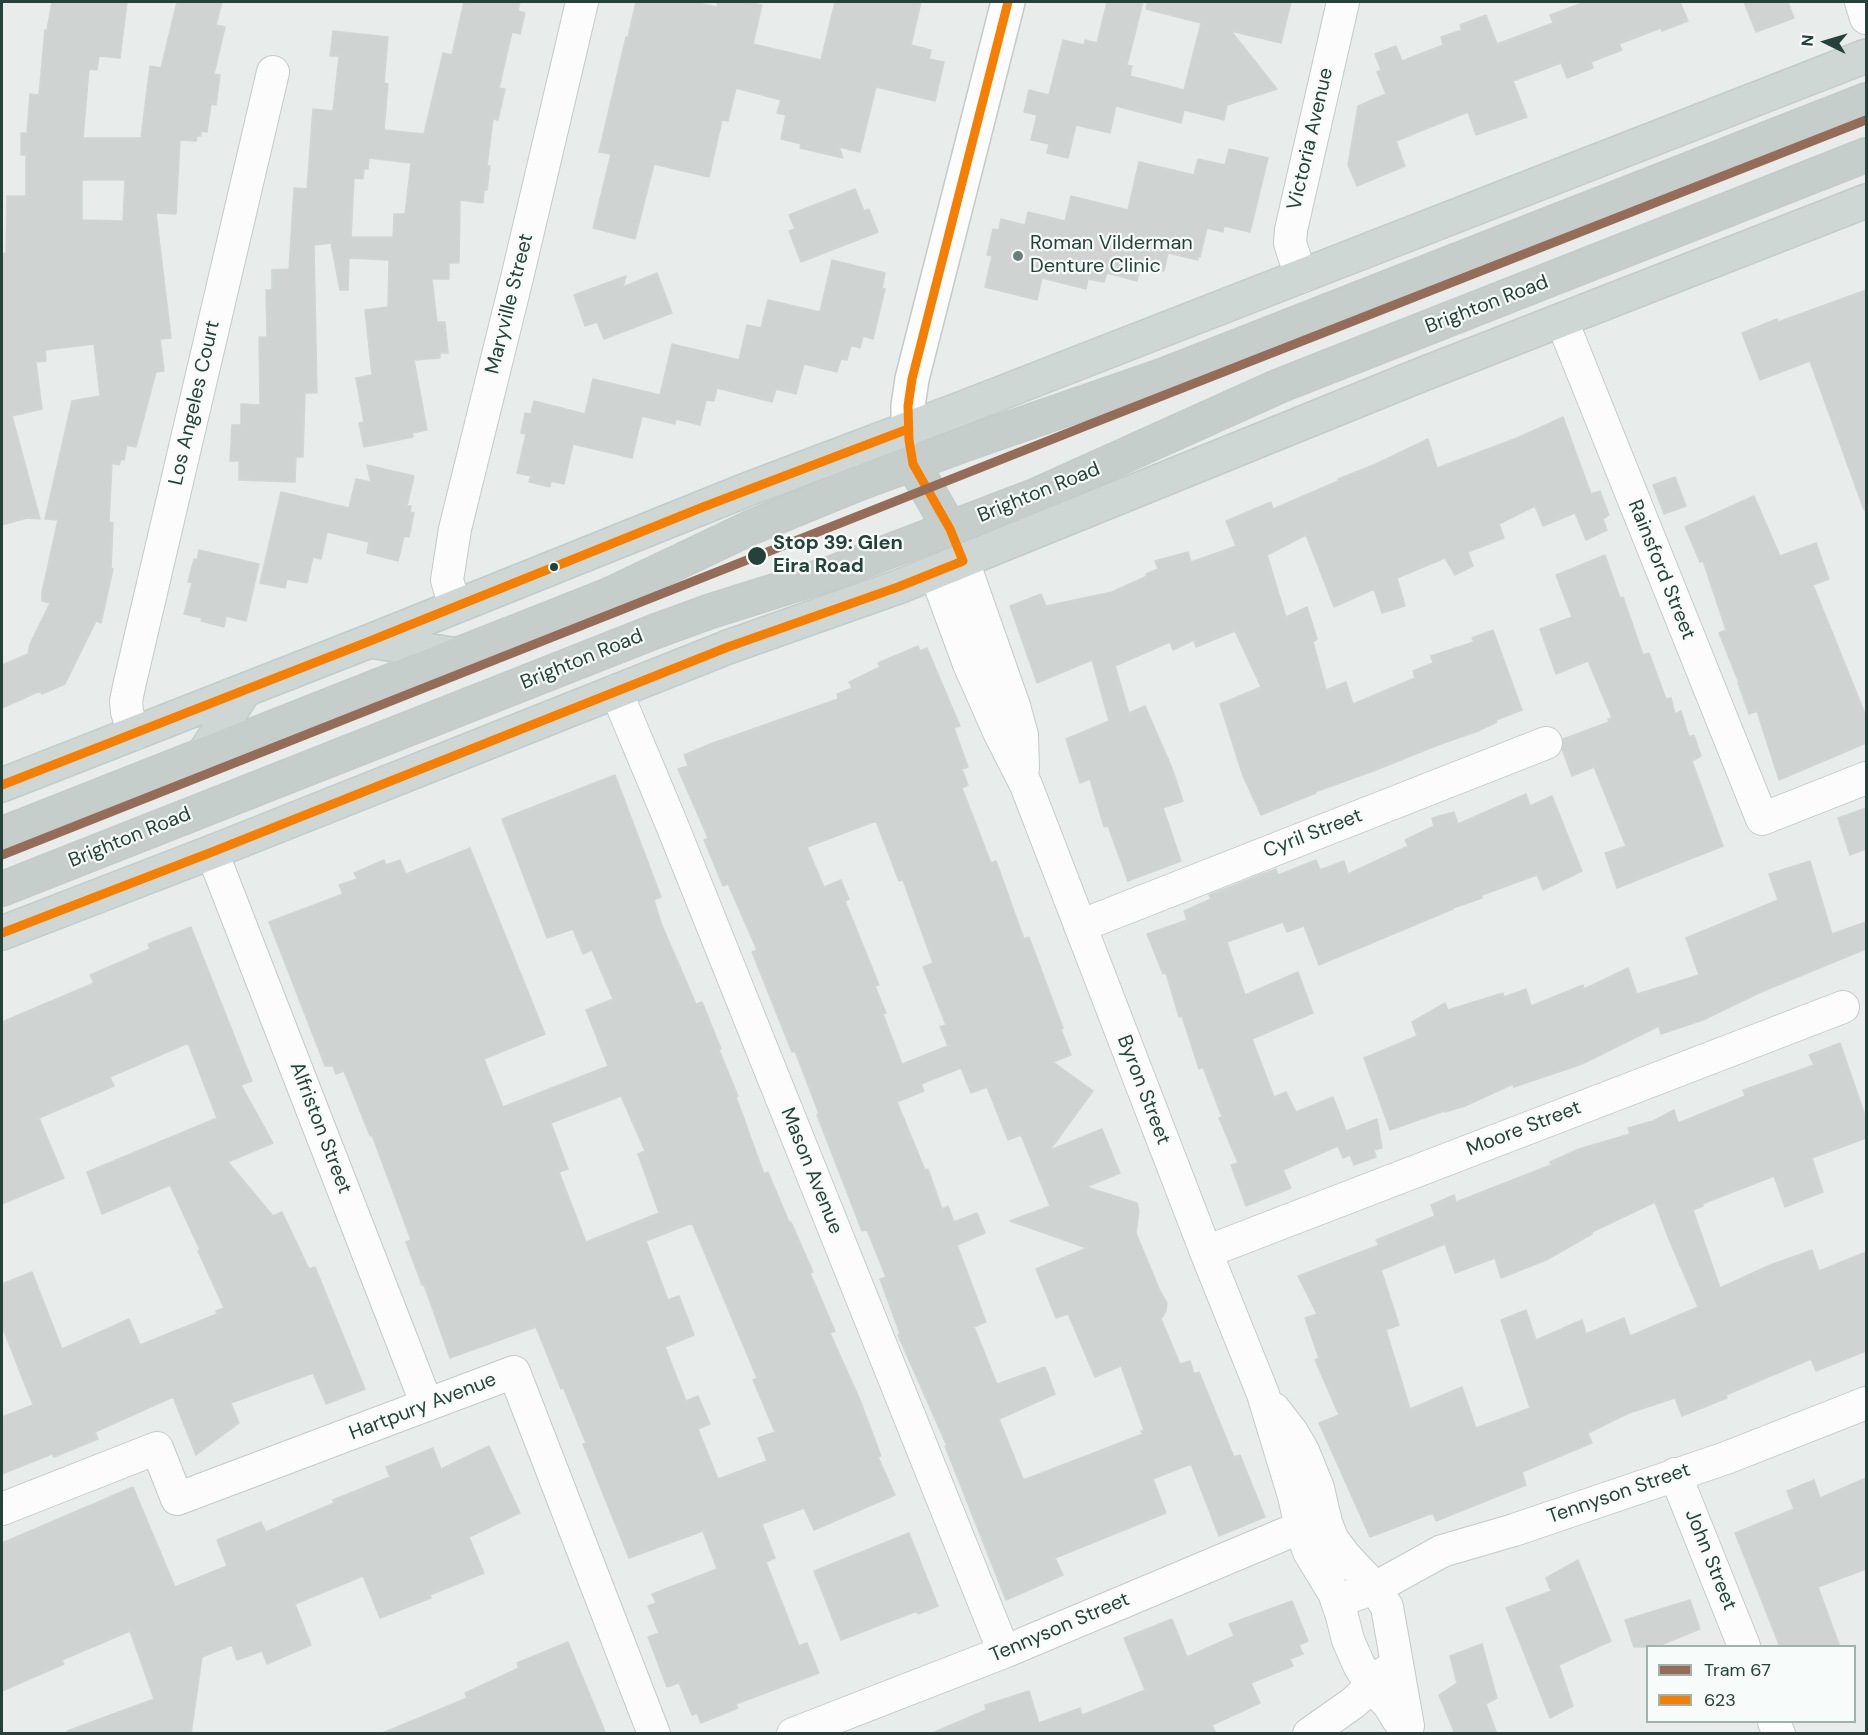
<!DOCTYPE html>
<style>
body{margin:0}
#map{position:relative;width:1868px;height:1735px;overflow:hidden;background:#e8edeb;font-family:"DM Sans",sans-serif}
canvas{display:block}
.frame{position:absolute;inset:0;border:3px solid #24423a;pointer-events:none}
.legend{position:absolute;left:1646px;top:1645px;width:210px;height:78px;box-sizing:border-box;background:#f7fbf9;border:2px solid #a3b1ad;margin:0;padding:8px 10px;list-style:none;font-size:18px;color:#24423a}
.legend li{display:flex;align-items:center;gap:12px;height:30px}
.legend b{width:30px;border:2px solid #a3b1ad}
.north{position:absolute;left:1796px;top:12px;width:60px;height:60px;-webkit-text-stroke:4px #f7fbf9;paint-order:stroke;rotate:275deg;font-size:16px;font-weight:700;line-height:24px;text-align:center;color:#24423a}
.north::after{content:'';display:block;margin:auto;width:21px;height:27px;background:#24423a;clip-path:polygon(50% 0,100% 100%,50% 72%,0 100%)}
</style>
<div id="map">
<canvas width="1868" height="1735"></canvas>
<div class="frame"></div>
<ul class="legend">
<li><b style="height:8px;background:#956c58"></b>Tram 67</li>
<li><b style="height:8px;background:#f47f03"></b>623</li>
</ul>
<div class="north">N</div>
</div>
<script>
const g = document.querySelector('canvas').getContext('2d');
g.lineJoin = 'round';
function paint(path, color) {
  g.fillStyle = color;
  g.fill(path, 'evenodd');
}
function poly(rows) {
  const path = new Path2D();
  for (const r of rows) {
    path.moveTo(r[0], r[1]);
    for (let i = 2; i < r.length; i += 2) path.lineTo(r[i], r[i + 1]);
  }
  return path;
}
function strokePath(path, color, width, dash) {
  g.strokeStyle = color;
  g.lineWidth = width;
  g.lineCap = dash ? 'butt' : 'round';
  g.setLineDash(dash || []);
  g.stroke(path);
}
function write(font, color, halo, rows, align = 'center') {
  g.font = font + ' "DM Sans",sans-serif';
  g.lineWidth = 4.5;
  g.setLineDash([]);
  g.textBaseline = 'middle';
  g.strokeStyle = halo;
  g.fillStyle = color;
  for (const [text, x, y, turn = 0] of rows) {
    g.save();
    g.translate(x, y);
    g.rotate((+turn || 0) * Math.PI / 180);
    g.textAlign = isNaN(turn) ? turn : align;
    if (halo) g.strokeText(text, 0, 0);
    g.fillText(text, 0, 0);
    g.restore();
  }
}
const building = poly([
 [52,2,127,2,120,58,99,56,97,70,89,69,83,138,141,138,150,66,161,68,177,2,222,2,216,25,225,27,214,74,220,75,216,105,211,104,207,132,201,131,201,136,197,136,196,141,180,140,176,214,156,213,171,338,160,339,164,371,156,372,136,447,127,445,124,460,121,459,119,465,112,463,109,522,113,523,111,568,113,569,101,623,96,621,65,684,42,694,40,691,2,708,2,665,28,654,30,644,50,603,42,601,42,592,58,520,45,519,72,401,100,396,94,344,45,350,46,361,36,362,42,409,12,416,40,519,27,518,2,525,2,254,6,253,7,196,26,196,26,155,21,155,21,133,27,133,30,94,39,95,45,30,47,30,52,2],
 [82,180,125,180,123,221,82,220,82,180],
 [464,2,520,2,518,11,525,13,520,34,512,32,499,88,505,89,498,120,493,119,487,166,490,166,487,190,484,190,483,203,460,200,459,263,449,263,449,279,432,279,437,322,445,322,448,353,440,353,440,358,414,360,427,430,412,433,413,437,364,447,359,423,364,422,356,378,372,375,365,310,388,307,389,260,349,258,348,290,340,290,331,243,314,245,317,393,305,393,303,457,296,457,295,482,239,480,239,461,230,461,232,425,241,425,241,404,260,405,259,337,267,337,266,290,272,290,272,270,289,269,294,188,307,189,313,109,333,111,339,56,330,56,333,31,388,37,384,83,388,84,384,130,424,134,443,53,452,55,464,2],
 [369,158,411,163,405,214,394,214,393,237,351,237,354,178,363,179,364,169,368,169,369,158],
 [636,2,694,2,717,7,718,2,748,2,762,5,753,44,821,60,835,2,921,2,911,45,931,50,929,59,944,62,935,101,876,87,860,152,839,147,843,158,800,148,801,144,781,139,786,115,777,113,781,100,736,88,728,121,722,120,709,177,654,164,635,239,593,228,611,154,599,152,626,37,628,37,636,2],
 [1107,2,1143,2,1127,65,1132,66,1130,76,1184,90,1201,23,1146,9,1147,2,1291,2,1281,43,1231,31,1277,89,1227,105,1224,120,1184,110,1181,123,1116,106,1110,133,1076,125,1068,158,1047,153,1049,144,1031,140,1037,115,1024,112,1029,90,1049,95,1063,40,1084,45,1085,40,1097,43,1107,2],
 [1585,2,1680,2,1688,21,1662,31,1661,28,1619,44,1622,50,1591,62,1593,68,1567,78,1561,63,1513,81,1527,117,1476,135,1468,112,1396,141,1405,166,1357,186,1348,165,1358,106,1386,94,1377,72,1381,70,1375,54,1396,46,1402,61,1443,45,1441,37,1462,30,1460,25,1486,15,1497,44,1553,23,1550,15,1585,2],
 [1744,2,1788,2,1794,18,1756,32,1744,2],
 [1229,149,1268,158,1250,232,1224,226,1223,232,1207,228,1200,257,1198,257,1198,260,1168,253,1164,271,1156,269,1156,272,1140,268,1137,281,1107,273,1104,282,1088,279,1086,289,1042,278,1037,300,985,287,992,256,987,255,993,229,999,230,1001,219,1025,225,1028,212,1065,221,1071,196,1128,210,1139,162,1194,175,1198,159,1225,165,1229,149],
 [855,189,864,211,869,209,878,232,801,262,789,231,795,229,789,215,855,189],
 [832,260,885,273,882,289,885,289,873,339,863,336,860,348,851,345,847,360,841,359,837,372,804,364,796,394,776,389,772,402,717,388,714,401,706,400,700,425,676,419,675,424,642,416,632,458,573,444,564,484,551,481,550,487,529,482,531,476,517,473,526,434,521,433,525,413,531,414,534,401,585,414,593,379,660,395,672,344,739,360,747,325,761,328,768,300,820,312,832,260],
 [657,273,672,313,604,339,597,322,585,326,574,295,626,276,623,287,657,273],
 [1866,290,1866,510,1864,510,1810,361,1760,380,1742,333,1777,319,1778,322,1866,290],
 [1563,417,1591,494,1600,491,1609,515,1603,519,1607,530,1586,540,1575,513,1543,526,1535,506,1499,524,1504,538,1468,552,1473,566,1455,575,1445,558,1397,578,1405,606,1382,613,1374,589,1334,607,1306,535,1267,555,1286,617,1307,607,1317,639,1313,642,1326,690,1346,682,1353,704,1415,678,1413,671,1433,663,1431,656,1474,642,1472,638,1493,630,1522,710,1496,720,1497,722,1478,731,1438,745,1376,770,1315,792,1316,793,1261,815,1243,776,1220,704,1261,687,1235,631,1196,647,1194,640,1173,650,1170,642,1115,666,1129,713,1145,706,1172,768,1183,801,1163,808,1181,861,1128,881,1108,826,1104,827,1090,779,1080,783,1066,739,1109,721,1092,660,1037,683,1010,606,1041,594,1046,606,1112,592,1147,576,1146,574,1158,569,1155,561,1188,552,1191,562,1236,546,1226,521,1271,502,1273,509,1338,481,1338,479,1376,464,1428,439,1437,468,1517,438,1563,417],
 [367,465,414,476,407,506,411,506,410,512,414,513,409,537,404,536,398,561,367,553,369,542,327,532,321,559,313,557,307,583,287,579,285,588,260,583,281,492,349,508,356,479,371,482,367,465],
 [1675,477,1686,506,1664,514,1653,485,1675,477],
 [1754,496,1780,556,1816,543,1829,579,1813,585,1866,716,1866,743,1779,780,1757,711,1749,714,1738,683,1739,683,1719,633,1726,630,1703,561,1700,562,1685,527,1754,496],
 [199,550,259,564,246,621,226,616,224,627,201,621,202,618,184,614,192,583,188,582,194,559,197,560,199,550],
 [1605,555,1620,598,1623,597,1643,655,1649,653,1666,699,1671,698,1675,714,1681,711,1689,737,1694,735,1701,756,1692,761,1723,846,1617,888,1605,853,1626,846,1594,767,1572,776,1562,749,1563,739,1609,722,1608,719,1612,718,1588,661,1556,674,1540,629,1572,617,1556,575,1605,555],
 [918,646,920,651,927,648,960,726,954,728,968,767,962,769,968,785,962,788,991,863,996,861,1024,939,1029,937,1063,1028,1061,1029,1071,1055,1053,1062,1093,1091,1050,1150,1102,1129,1120,1173,1086,1187,1137,1203,1139,1211,1136,1233,1160,1291,1167,1303,1166,1311,1161,1319,1180,1364,1190,1361,1194,1374,1199,1372,1234,1457,1240,1455,1265,1517,1219,1536,1191,1464,1153,1479,1166,1513,1055,1558,1063,1575,1006,1600,945,1446,947,1446,898,1335,900,1334,880,1279,886,1277,867,1230,862,1231,817,1115,819,1114,795,1051,792,1052,752,952,757,950,728,884,723,886,704,840,708,838,678,769,688,766,684,755,713,743,838,699,837,694,852,688,849,682,880,667,878,663,918,646],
 [876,821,899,881,903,880,933,963,923,967,946,1025,940,1027,948,1046,902,1064,883,1014,886,1013,875,986,879,985,845,901,849,899,841,880,824,887,807,847,876,821],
 [961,1068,971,1093,987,1087,1008,1140,1021,1135,1050,1206,1010,1221,1087,1248,1036,1269,1056,1318,1068,1314,1095,1377,1121,1366,1144,1430,1141,1431,1143,1434,1026,1479,1023,1479,999,1419,1055,1394,1045,1367,997,1384,974,1327,986,1322,957,1245,985,1233,977,1213,954,1222,948,1206,942,1209,928,1169,925,1170,897,1102,924,1091,921,1084,961,1068],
 [615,775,661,897,654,900,661,923,696,1004,702,1002,721,1049,719,1050,738,1096,736,1097,764,1174,768,1172,789,1222,791,1222,813,1272,810,1273,835,1331,830,1333,860,1400,881,1456,878,1457,895,1495,814,1530,804,1508,762,1524,775,1558,766,1562,799,1646,807,1643,819,1673,736,1704,738,1708,701,1723,697,1713,692,1715,679,1683,667,1687,648,1637,659,1633,648,1606,656,1603,652,1594,717,1569,703,1531,629,1558,583,1444,586,1443,563,1387,561,1389,536,1327,450,1358,424,1285,422,1285,406,1242,411,1240,372,1135,370,1136,344,1071,336,1074,333,1066,325,1066,269,922,343,894,339,885,357,879,354,873,384,860,386,865,400,860,406,874,470,848,545,1034,484,1059,503,1107,608,1066,586,1010,613,999,592,950,583,954,573,929,547,938,502,819,615,775],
 [621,1096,645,1151,638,1154,659,1213,586,1242,559,1172,568,1169,551,1123,621,1096],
 [692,1223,757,1378,753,1380,775,1432,758,1438,767,1461,718,1479,698,1429,710,1424,698,1396,686,1401,665,1347,694,1335,679,1296,668,1300,646,1241,692,1223],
 [1526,794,1530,806,1552,796,1582,871,1543,890,1537,875,1482,895,1482,898,1453,908,1453,909,1319,965,1304,926,1287,932,1283,922,1227,942,1245,995,1298,972,1313,1013,1252,1039,1274,1097,1286,1092,1296,1112,1333,1097,1346,1131,1377,1119,1382,1148,1374,1150,1376,1157,1354,1165,1350,1155,1343,1158,1338,1146,1283,1170,1291,1188,1246,1206,1231,1165,1238,1163,1219,1118,1222,1117,1203,1067,1199,1069,1182,1016,1179,1017,1166,973,1163,974,1147,934,1187,920,1184,911,1211,899,1209,895,1262,874,1276,869,1278,875,1316,860,1320,870,1344,861,1348,874,1408,846,1405,840,1434,826,1432,818,1454,812,1458,824,1526,794],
 [1866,808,1866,849,1850,855,1838,818,1866,808],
 [1810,861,1832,934,1866,922,1866,949,1761,992,1703,1020,1661,1034,1659,1026,1582,1064,1514,1087,1513,1084,1465,1106,1445,1112,1444,1111,1390,1130,1364,1058,1417,1036,1412,1022,1445,1003,1448,1010,1503,993,1504,997,1526,989,1531,1006,1583,985,1584,989,1628,968,1637,994,1699,975,1686,938,1778,900,1769,874,1810,861],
 [191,927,252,1081,241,1085,273,1143,228,1162,273,1216,282,1212,309,1269,315,1267,365,1389,326,1404,313,1373,231,1403,239,1423,196,1455,173,1397,95,1432,98,1439,54,1457,52,1454,2,1474,2,1417,33,1405,2,1326,2,1284,32,1272,62,1349,129,1319,140,1345,217,1314,216,1311,224,1308,198,1251,200,1250,170,1185,102,1214,87,1172,217,1118,188,1043,110,1077,114,1086,39,1118,64,1178,2,1204,2,1022,94,983,90,975,150,949,148,944,191,927],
 [1840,1043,1866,1118,1866,1138,1812,1158,1823,1192,1785,1207,1774,1176,1702,1204,1703,1206,1693,1210,1720,1288,1770,1265,1812,1250,1819,1271,1866,1252,1866,1351,1816,1371,1811,1359,1726,1395,1727,1398,1682,1416,1675,1398,1629,1413,1588,1433,1592,1443,1522,1472,1526,1485,1436,1521,1433,1513,1370,1537,1319,1423,1339,1415,1315,1360,1319,1358,1305,1318,1317,1314,1298,1276,1379,1245,1376,1240,1435,1216,1431,1205,1454,1195,1456,1202,1551,1165,1550,1162,1579,1149,1630,1134,1628,1128,1653,1121,1674,1110,1678,1123,1745,1096,1743,1090,1814,1065,1809,1055,1840,1043],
 [1655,1202,1668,1237,1698,1307,1630,1336,1624,1318,1586,1334,1582,1320,1536,1340,1526,1310,1501,1320,1530,1408,1476,1428,1462,1387,1410,1409,1386,1330,1399,1325,1381,1270,1445,1244,1455,1273,1495,1258,1501,1278,1546,1260,1592,1234,1592,1232,1655,1202],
 [489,1446,520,1513,469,1537,484,1573,430,1595,431,1598,380,1618,363,1576,295,1604,311,1645,267,1664,262,1651,237,1660,232,1645,202,1657,191,1734,68,1734,67,1731,154,1699,130,1631,62,1660,64,1664,2,1691,2,1543,133,1487,175,1587,227,1566,217,1540,261,1522,266,1532,334,1503,333,1500,390,1477,386,1467,433,1448,441,1469,489,1446],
 [1866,1478,1866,1569,1818,1587,1840,1647,1780,1647,1735,1533,1794,1509,1787,1491,1814,1480,1820,1498,1866,1478],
 [909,1533,938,1606,918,1614,917,1611,841,1640,814,1571,909,1533],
 [1578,1560,1611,1641,1559,1665,1573,1706,1550,1718,1506,1608,1551,1591,1546,1578,1578,1560],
 [1690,1600,1700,1629,1656,1647,1634,1647,1625,1620,1690,1600],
 [1292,1601,1308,1641,1299,1645,1303,1654,1290,1659,1293,1666,1251,1683,1260,1703,1212,1725,1216,1734,930,1734,986,1710,985,1705,1029,1691,1039,1723,1080,1708,1082,1715,1145,1690,1124,1638,1172,1619,1187,1657,1234,1636,1229,1624,1292,1601],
 [568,1642,606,1734,380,1734,467,1698,465,1693,519,1668,517,1663,568,1642],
 [1482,1644,1497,1698,1486,1704,1497,1734,1455,1734,1439,1695,1457,1683,1450,1656,1482,1644]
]);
paint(building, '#cfd4d2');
strokePath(building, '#d1d6d4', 1.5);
const minor = poly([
 [1861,2,1866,18],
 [1301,277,1290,243,1291,230,1343,2],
 [1562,321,1762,819,1866,778],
 [963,561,1014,706,1022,735,1023,769],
 [935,572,969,664,999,732,1026,785,1206,1252,1263,1394,1294,1496,1302,1532,1309,1552,1334,1593,1342,1616,1348,1640,1359,1665,1372,1686,1389,1705,1407,1734],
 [455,607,447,580,455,529,517,278,582,2],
 [616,691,672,825,1004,1652],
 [134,734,127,712,126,701,130,682,273,72],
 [212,852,427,1405],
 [1080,926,1546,743],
 [1206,1252,1843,1007],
 [1274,1409,1292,1432,1303,1451,1318,1488,1326,1523,1333,1540,1345,1556,1375,1588,1387,1607,1408,1726],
 [1675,1474,1744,1646],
 [2,1509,157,1448,177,1499,514,1372,654,1734],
 [1337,1601,1375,1588,1442,1551,1514,1530,1726,1458,1866,1403],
 [1774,1722,1779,1734],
 [793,1734,1004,1652,1325,1517],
 [1309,1734,1353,1703,1372,1686,1379,1677,1387,1671]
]);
const secondary = poly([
 [908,429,908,406,912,379,1008,2]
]);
const primary = poly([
 [370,641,457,655],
 [203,755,244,691],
 [2,785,370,641,751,488,960,409,1866,56],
 [2,933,212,852,728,647,898,587,1418,376,1866,201]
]);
const trunk = poly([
 [913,464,950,529],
 [2,834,566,612,609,595,752,527,857,484,965,444,1164,375,1866,100],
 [2,889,656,631,711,611,832,573,1037,495,1279,386,1866,155]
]);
strokePath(minor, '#c5cac8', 34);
strokePath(secondary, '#c3cbc8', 36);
strokePath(primary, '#c3ccc9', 36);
strokePath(trunk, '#c3ccc9', 36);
strokePath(minor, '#fcfcfc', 32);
strokePath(secondary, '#fcfcfc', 33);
strokePath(primary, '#cfd7d5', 33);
strokePath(trunk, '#c6cecc', 33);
strokePath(poly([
 [2,785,370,641,703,507,908,429],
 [2,933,212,852,728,647,898,587,963,561,950,529,913,464,909,440,908,406,912,379,1008,2]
]), '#f47f03', 9);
strokePath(poly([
 [2,855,1083,427,1866,120]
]), '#956c58', 9);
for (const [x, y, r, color] of [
 [1018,256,6,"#697e78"],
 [757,556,10,"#24423a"],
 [554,567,5,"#24423a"]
]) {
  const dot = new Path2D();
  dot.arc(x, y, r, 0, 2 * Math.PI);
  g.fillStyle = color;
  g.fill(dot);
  strokePath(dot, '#f7fbf9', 2);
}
write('20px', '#24423a', '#f7fbf9', [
 ["Victoria Avenue",1311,139,-77],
 ["Maryville Street",510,304,-76],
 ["Brighton Road",1487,305,-21],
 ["Los Angeles Court",195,403,-77],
 ["Brighton Road",1039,493,-22],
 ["Rainsford Street",1661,570,68],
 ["Brighton Road",582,660,-22],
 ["Cyril Street",1313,834,-21],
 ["Brighton Road",130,838,-22],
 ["Byron Street",1143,1090,69],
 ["Alfriston Street",320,1128,69],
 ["Moore Street",1524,1129,-21],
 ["Mason Avenue",811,1171,68],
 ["Hartpury Avenue",423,1407,-21],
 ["Tennyson Street",1619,1494,-19],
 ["John Street",1710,1560,68],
 ["Tennyson Street",1060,1628,-23]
]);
write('20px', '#24423a', '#f7fbf9', [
 ["Roman Vilderman",1030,244],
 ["Denture Clinic",1030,267]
], 'left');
write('bold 20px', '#24423a', '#f7fbf9', [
 ["Stop 39: Glen",773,544],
 ["Eira Road",773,567]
], 'left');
</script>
